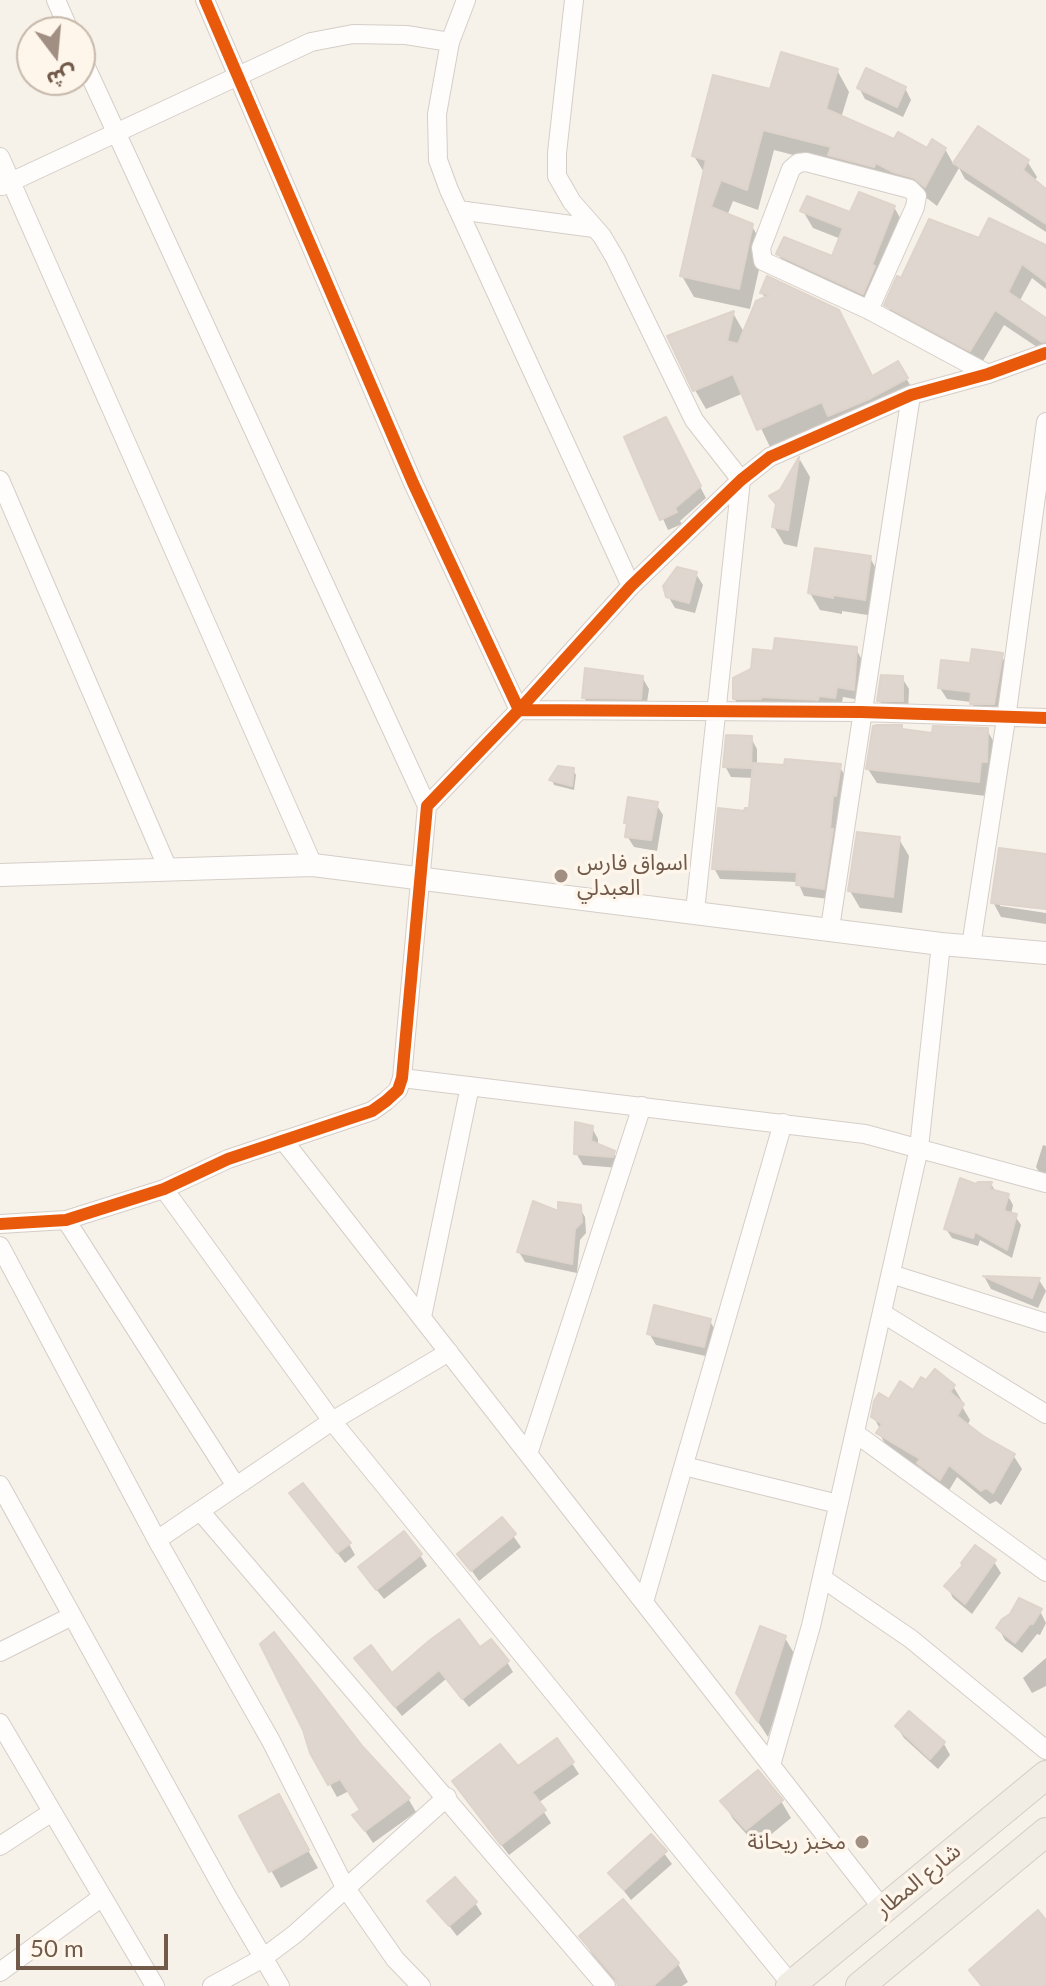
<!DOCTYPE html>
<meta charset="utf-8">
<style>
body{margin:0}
#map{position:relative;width:1046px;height:1986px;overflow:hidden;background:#f6f1e9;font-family:Lato,"Noto Sans Arabic",sans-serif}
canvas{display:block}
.north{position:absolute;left:16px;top:16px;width:80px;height:80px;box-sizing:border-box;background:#fef6ea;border:2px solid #c6b8aa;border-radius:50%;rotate:164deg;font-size:22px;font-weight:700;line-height:32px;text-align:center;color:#725a4b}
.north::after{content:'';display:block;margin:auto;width:28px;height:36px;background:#a08f82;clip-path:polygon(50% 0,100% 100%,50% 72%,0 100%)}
.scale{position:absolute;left:16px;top:1934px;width:152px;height:36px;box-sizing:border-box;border:4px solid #725a4b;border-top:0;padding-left:10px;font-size:24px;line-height:28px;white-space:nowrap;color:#725a4b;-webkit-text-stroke:6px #fef6ea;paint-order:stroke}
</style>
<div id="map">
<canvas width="1046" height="1986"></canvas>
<div class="north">ش</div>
<div class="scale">50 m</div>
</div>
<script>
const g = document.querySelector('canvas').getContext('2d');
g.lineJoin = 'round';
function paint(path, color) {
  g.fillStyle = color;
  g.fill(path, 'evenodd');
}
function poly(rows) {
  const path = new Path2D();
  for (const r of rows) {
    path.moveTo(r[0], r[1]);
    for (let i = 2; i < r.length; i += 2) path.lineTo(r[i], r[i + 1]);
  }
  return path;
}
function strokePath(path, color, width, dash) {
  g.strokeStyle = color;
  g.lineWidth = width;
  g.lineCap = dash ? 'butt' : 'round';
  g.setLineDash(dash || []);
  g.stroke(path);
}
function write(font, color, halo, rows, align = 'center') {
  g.font = font + ' Lato,"Noto Sans Arabic",sans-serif';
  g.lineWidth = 7;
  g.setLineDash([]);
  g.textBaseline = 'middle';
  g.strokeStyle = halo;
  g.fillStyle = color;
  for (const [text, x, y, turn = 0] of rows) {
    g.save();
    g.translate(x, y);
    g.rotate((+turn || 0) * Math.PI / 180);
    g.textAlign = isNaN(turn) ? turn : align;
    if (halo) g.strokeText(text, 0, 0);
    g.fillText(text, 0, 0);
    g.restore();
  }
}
paint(poly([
 [837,70,849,92,841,118,895,142,928,150,945,149,954,165,978,129,1027,161,1037,177,1034,182,1046,192,1046,232,965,179,959,168,937,206,928,199,836,166,774,150,758,210,733,201,727,216,752,226,764,248,750,309,694,297,682,276,705,174,694,156,771,92],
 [859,88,905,88,911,100,903,117,865,99],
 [894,207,904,225,873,310,789,271,778,254,833,259,841,239,813,228,803,211,852,215],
 [980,241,1046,247,1046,289,1032,278,1019,302,1046,320,1046,353,1004,325,980,366,896,321,887,305,902,280],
 [768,279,872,378,898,364,917,397,770,447,744,393,706,409,695,390,733,313,745,334,766,299,762,293],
 [671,431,706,498,680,521,682,524,668,530,627,438],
 [800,460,810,477,797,547,784,544,774,527,778,507,772,497,781,491],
 [870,558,880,575,874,616,842,611,842,614,820,610,810,593],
 [696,574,703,585,695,613,675,608,668,596],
 [856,649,862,660,860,700,843,697,841,709,740,709,734,698,774,654],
 [1001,655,1008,667,1000,715,978,714,971,702,947,699,940,688,972,665],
 [642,677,649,689,646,709,590,709,584,697],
 [902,678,909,689,908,712,886,711,879,700],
 [987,730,995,744,994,776,988,775,986,796,877,783,868,769,934,735],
 [751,738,757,749,757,765,839,766,846,777,842,806,839,806,829,899,804,896,798,882,720,879,714,868,746,813,751,810,754,778,731,777,725,766],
 [573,770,576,775,574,790,554,785,552,780],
 [656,804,663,815,657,851,634,847,627,836,629,827,626,822],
 [899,839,909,856,902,913,860,908,850,891],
 [1046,856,1046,909,1000,902,1000,906,1046,913,1046,924,1001,917,993,902],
 [592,1128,598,1139,598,1146,613,1152,620,1164,619,1168,583,1165,576,1153],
 [1043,1145,1046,1146,1046,1178,1043,1178,1036,1167],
 [991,1184,996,1192,1008,1196,1013,1205,1011,1215,1015,1216,1021,1225,1012,1258,980,1240,978,1246,952,1238,946,1229],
 [579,1207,585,1217,586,1233,580,1240,577,1273,525,1262,519,1252,560,1214],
 [985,1278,1039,1280,1046,1291,1038,1308,991,1289],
 [710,1321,716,1332,710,1357,656,1345,649,1333],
 [953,1386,962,1401,960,1403,970,1420,967,1426,1013,1455,1022,1469,1001,1505,996,1501,990,1504,957,1477,948,1492,928,1478,922,1469,887,1447,879,1433,880,1429,873,1416,890,1402,914,1392],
 [292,1494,349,1544,355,1555,345,1563],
 [502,1520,521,1547,479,1581,460,1554],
 [420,1555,427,1566,384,1599,367,1578],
 [994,1562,1001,1573,972,1614,953,1598,947,1586],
 [1040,1611,1046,1623,1040,1635,1037,1634,1022,1653,1005,1640,999,1629],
 [785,1638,795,1655,768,1737,739,1693],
 [480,1650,507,1662,513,1672,469,1707,446,1679,402,1716,356,1659,392,1676],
 [1046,1658,1046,1686,1032,1693,1023,1678],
 [909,1713,944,1744,950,1755,938,1769,904,1738,897,1727],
 [557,1741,579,1774,538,1803,551,1823,509,1855,461,1792,518,1769],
 [361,1749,409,1800,416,1812,373,1843,355,1816,362,1811,349,1791,337,1797,312,1753],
 [278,1797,318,1868,281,1888,241,1817],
 [781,1801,791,1818,757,1846,733,1819,723,1802],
 [651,1836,672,1864,631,1900,610,1873],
 [430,1901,475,1903,482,1914,457,1936],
 [623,1901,678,1964,688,1982,682,1986,619,1986,592,1954,582,1937]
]), '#0003');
const building = poly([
 [781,52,838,69,826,109,894,139,898,132,927,148,932,139,946,148,925,187,914,178,893,172,876,163,874,167,828,155,831,147,763,130,747,190,721,180,711,207,753,224,739,289,680,276,706,160,692,156,713,75,770,89,781,52],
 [866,68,906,87,897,107,857,88,866,68],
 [978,126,1029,160,1023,170,1046,189,1046,224,953,163,978,126],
 [859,192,895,206,872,265,875,266,863,294,776,254,784,237,832,256,843,228,800,211,807,196,850,212,859,192],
 [989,218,1046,245,1046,282,1022,264,1008,292,1046,318,1046,341,1042,342,995,310,970,351,884,305,897,276,901,278,929,219,979,238,989,218],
 [767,276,839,310,872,376,898,361,908,378,869,399,828,416,822,402,757,430,733,374,693,391,667,336,734,311,727,341,738,344,756,301,770,295,760,293,767,276],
 [666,417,701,486,675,508,677,512,660,520,624,437,666,417],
 [799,457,788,530,772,527,776,504,769,496,780,490,799,457],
 [815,548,871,556,865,600,833,595,833,598,808,593,815,548],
 [677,567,697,572,689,603,666,597,663,586,677,567],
 [775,638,857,647,854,690,837,687,835,698,819,696,818,700,761,697,761,699,733,699,733,678,751,669,753,649,773,651,775,638],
 [972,649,1003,653,994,704,970,704,971,692,938,688,941,660,970,663,972,649],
 [585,668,643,676,641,699,582,698,585,668],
 [881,675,903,676,903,701,877,701,881,675],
 [877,725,902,725,902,729,932,733,933,726,988,728,987,762,981,762,979,782,866,769,873,726,877,725],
 [726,735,752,736,751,768,723,767,726,735],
 [785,759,841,764,836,796,833,795,830,829,833,829,824,889,796,885,797,872,712,869,718,808,744,811,745,808,749,808,753,763,784,765,785,759],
 [558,766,574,768,572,786,549,780,558,766],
 [628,797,658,802,651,840,625,837,627,823,624,823,628,797],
 [857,832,900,837,893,897,848,891,857,832],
 [999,848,1046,854,1046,909,991,903,999,848],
 [575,1122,593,1126,591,1141,615,1151,613,1157,574,1154,575,1122],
 [960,1178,976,1184,978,1182,992,1182,990,1189,1009,1194,1004,1211,1017,1214,1007,1250,975,1232,973,1238,944,1229,960,1178],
 [533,1201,558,1211,558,1202,581,1205,582,1222,575,1229,572,1264,517,1252,533,1201],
 [983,1276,1040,1278,1032,1298,983,1276],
 [654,1305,711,1319,704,1347,647,1334,654,1305],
 [935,1369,955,1385,950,1392,964,1404,957,1416,983,1436,1015,1454,993,1493,986,1488,981,1491,949,1465,940,1480,917,1463,920,1459,876,1433,882,1424,871,1417,874,1401,879,1393,889,1399,900,1381,913,1390,921,1377,926,1380,935,1369],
 [303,1483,351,1543,337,1553,289,1493,303,1483],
 [502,1517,516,1534,471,1571,457,1554,502,1517],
 [404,1531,422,1554,376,1590,358,1567,404,1531],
 [975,1545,996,1560,965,1604,944,1586,963,1565,961,1563,975,1545],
 [1019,1598,1042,1609,1033,1624,1030,1624,1015,1643,996,1628,1002,1619,1010,1614,1019,1598],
 [459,1619,480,1647,491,1639,509,1661,462,1699,439,1670,395,1707,354,1658,371,1645,392,1673,430,1640,459,1619],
 [760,1626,786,1636,758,1722,736,1693,760,1626],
 [274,1632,363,1747,410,1798,365,1831,352,1815,360,1810,340,1779,328,1785,310,1753,303,1730,260,1644,274,1632],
 [909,1711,945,1742,930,1759,895,1726,909,1711],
 [557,1738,574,1762,532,1792,546,1810,501,1845,452,1781,500,1744,518,1766,557,1738],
 [758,1770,783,1800,746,1830,720,1801,758,1770],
 [279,1794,309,1850,269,1872,239,1816,279,1794],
 [651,1834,667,1851,624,1890,608,1873,651,1834],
 [455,1877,477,1902,449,1926,427,1901,455,1877],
 [623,1899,679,1963,653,1986,618,1986,615,1978,579,1936,623,1899],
 [1038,1910,1046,1920,1046,1986,982,1986,969,1970,1038,1910]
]);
paint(building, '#dfd7cf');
strokePath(building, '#ded4cb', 2);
const minor = poly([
 [56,0,70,32],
 [205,0,413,483,519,710,861,712,1046,718],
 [466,0,450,42,437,114,438,160,449,190,631,586],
 [574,0,557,153,557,176,572,202,602,236,615,258,694,420,741,480,695,911],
 [80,54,427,806],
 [0,157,313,865],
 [2,186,311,42,353,34,406,35,450,42],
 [458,210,594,228],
 [869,310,915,207,917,196,910,189,806,162,798,163,791,169,761,248,763,261,869,310,988,374],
 [0,480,168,869],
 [830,928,911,395],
 [971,946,1006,719,1046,422],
 [402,1078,865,1134,1046,1183],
 [283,1140,883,1909],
 [164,1189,332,1421,791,1984],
 [66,1220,236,1486],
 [0,1224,66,1220,164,1189,228,1159,372,1111,386,1101,398,1090,402,1078,427,806,519,710,631,586,741,480,770,457,911,395,988,374,1046,353],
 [0,1246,157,1540,271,1741,345,1887,395,1959,421,1986],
 [891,1274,1046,1323],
 [882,1313,1046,1414],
 [422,1317,470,1086],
 [855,1433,1046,1572],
 [528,1454,642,1106],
 [684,1466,838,1504],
 [0,1485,227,1896,280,1986],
 [200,1511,606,1986],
 [157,1540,332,1421,449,1352],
 [822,1578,911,1639,1046,1750],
 [644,1602,783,1123],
 [0,1652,72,1616],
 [0,1723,155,1986],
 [771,1765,811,1626,919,1148,941,944],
 [0,1846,52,1812],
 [0,1972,102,1897],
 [212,1986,263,1958,295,1934,447,1797]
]);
const tertiary = poly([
 [0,875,313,865,941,944,1046,953]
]);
const primary = poly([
 [790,1986,1046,1775],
 [860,1986,1046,1832]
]);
strokePath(minor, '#d5cec8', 20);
strokePath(tertiary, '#d5cec8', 24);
strokePath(primary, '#d5ccc5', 30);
strokePath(minor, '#fefdfc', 18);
strokePath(tertiary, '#fefdfc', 22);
strokePath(primary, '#f1ede5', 28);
strokePath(poly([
 [205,0,413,483,519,710,861,712,1046,718],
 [0,1224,66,1220,164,1189,228,1159,372,1111,386,1101,398,1090,402,1078,427,806,519,710,631,586,741,480,770,457,911,395,988,374,1046,353]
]), '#e8590c', 12);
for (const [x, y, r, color] of [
 [561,876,8,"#a08f82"],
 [862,1842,8,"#a08f82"]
]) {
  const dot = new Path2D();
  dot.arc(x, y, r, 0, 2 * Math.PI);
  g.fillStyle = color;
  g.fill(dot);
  strokePath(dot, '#fef6ea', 3);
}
write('22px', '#725a4b', '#fef6ea', [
 ["اسواق فارس",577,863],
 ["العبدلي",577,888],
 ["مخبز ريحانة",846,1842,"right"]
], 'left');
write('22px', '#725a4b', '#fef6ea', [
 ["شارع المطار",918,1880,-39]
]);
</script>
